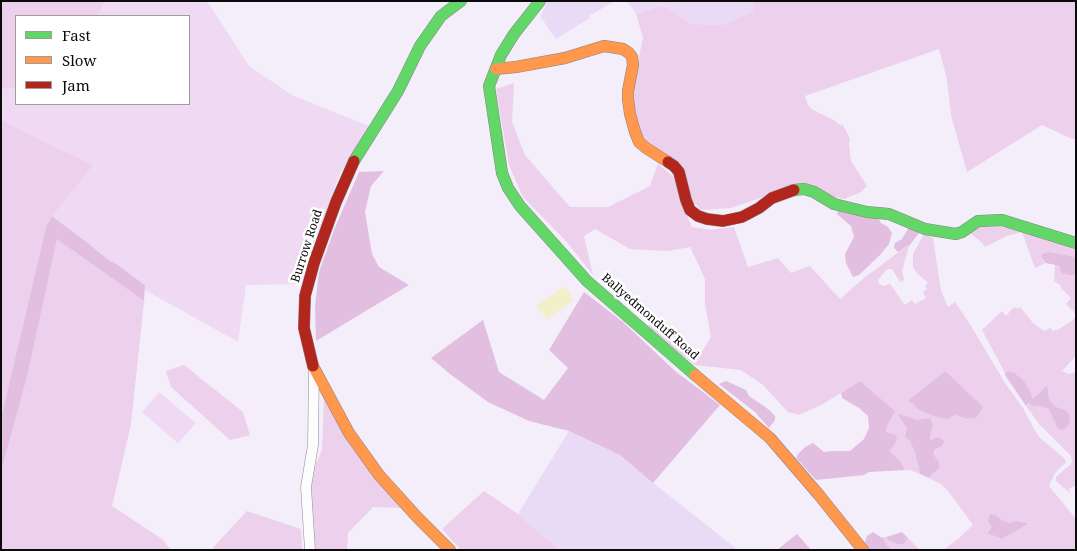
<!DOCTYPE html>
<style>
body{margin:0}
#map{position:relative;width:1077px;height:551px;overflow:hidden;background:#f3eefa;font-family:"Noto Serif",serif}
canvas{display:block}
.frame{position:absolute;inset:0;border:2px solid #0b0b0b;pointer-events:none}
.legend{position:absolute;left:15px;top:15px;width:175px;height:90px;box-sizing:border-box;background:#fff;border:1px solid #9d9d9d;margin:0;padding:6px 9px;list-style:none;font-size:15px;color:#0b0b0b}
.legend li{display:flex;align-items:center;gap:10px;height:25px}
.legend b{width:25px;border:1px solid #9d9d9d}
</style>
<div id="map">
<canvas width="1077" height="551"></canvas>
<div class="frame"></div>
<ul class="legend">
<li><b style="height:6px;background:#63d668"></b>Fast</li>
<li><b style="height:6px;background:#ff974d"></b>Slow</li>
<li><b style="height:6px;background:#b3261e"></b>Jam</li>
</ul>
</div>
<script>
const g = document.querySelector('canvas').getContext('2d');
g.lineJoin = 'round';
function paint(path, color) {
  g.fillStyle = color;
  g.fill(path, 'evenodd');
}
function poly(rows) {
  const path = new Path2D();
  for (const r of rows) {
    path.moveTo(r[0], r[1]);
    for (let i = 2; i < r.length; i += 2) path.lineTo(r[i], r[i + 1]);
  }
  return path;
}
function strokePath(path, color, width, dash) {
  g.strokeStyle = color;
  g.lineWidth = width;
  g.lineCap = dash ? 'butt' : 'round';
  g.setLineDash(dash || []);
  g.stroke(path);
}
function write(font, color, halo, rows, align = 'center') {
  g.font = font + ' "Noto Serif",serif';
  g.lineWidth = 5;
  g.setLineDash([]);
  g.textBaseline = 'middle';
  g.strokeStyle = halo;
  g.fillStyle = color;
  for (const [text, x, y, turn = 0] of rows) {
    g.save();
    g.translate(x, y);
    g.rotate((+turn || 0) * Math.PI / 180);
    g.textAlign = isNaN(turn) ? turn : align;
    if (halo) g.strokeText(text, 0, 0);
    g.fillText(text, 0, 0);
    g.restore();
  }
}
paint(poly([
 [548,1,615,1,589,16,590,18,556,39,540,16],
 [627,1,753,1,754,12,723,25,692,24,663,5,636,14],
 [569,431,620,455,647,478,738,550,560,550,518,514]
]), '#e9dbf6');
paint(poly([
 [1,1,105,1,98,16,16,16,16,104,304,266,299,284,246,284,52,216,46,227,1,418],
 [753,1,1076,1,1076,139,1072,139,1042,125,967,172,951,115,947,79,939,49,805,96,808,105,813,110,834,120,838,124,843,125,850,139,849,144,851,161,867,186,861,192,844,199,783,187,760,198,731,208,701,210,693,202,686,179,648,146,635,121,632,105,636,72,643,37,636,14,663,5,692,24,723,25,753,12],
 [514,83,512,122,525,155,570,207,608,207,650,186,658,164,676,179,682,203,692,227,711,230,734,227,748,267,778,258,791,273,810,266,840,299,864,278,908,245,909,246,902,271,904,280,900,282,892,269,887,269,878,280,879,284,884,286,890,284,905,305,912,300,915,304,926,298,923,292,927,289,925,286,928,283,917,273,913,267,913,254,924,234,933,238,941,291,948,307,955,302,971,326,1005,383,1023,408,1034,429,1040,438,1064,458,1066,462,1055,473,1049,486,1076,519,1076,550,943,550,958,539,973,525,949,492,941,484,929,478,934,474,933,455,935,451,942,446,938,437,932,440,930,437,933,425,924,420,917,420,911,419,901,414,907,428,905,437,910,441,915,453,920,474,910,470,905,470,900,461,888,451,894,434,886,432,887,426,894,411,860,381,823,404,799,415,788,412,763,385,741,370,695,365,668,345,647,325,679,330,685,349,701,353,711,337,705,304,705,279,690,247,668,251,630,249,595,229,584,236,593,275,566,241,523,197,509,165,496,89],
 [913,403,976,418,967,419,955,415,933,416,917,409],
 [996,515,1002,520,1010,523,1000,539,997,536,988,532,992,527],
 [989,224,1076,245,1076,257,1050,252,1041,258,1046,263,1035,268,1022,232,1007,236,985,247,980,241,970,233,978,225],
 [57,238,144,301,131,424,112,506,162,539,171,550,1,550,1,472,27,377],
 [1055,265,1069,275,1076,275,1076,356,1062,371,1069,374,1076,372,1076,485,1069,489,1070,493,1056,481,1056,477,1071,464,1072,461,1071,456,1040,425,1026,406,1029,403,1034,406,1040,406,1049,409,1057,427,1065,410,1054,406,1049,398,1048,390,1047,387,1033,399,1029,389,1008,371,1005,373,982,330,1002,311,1006,316,1014,307,1018,309,1020,307,1033,323,1044,331,1050,328,1053,331,1059,329,1073,320,1076,316,1074,312,1066,304,1071,298,1061,288,1060,284,1058,284,1054,281],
 [184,365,243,412,250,435,230,440,171,387,166,371],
 [324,398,405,508,373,507,348,533,347,550,314,550,311,485,316,464,322,450],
 [484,491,518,514,560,550,461,550,442,529],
 [247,511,301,529,302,550,211,550],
 [883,537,886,537,889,541,904,544,908,538,920,550,891,550,884,541]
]), '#ecd0ec');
paint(poly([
 [384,171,371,186,365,212,372,254,379,267,409,285,316,341,315,306,319,272,334,230,359,172],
 [838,210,877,216,881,223,888,227,892,233,889,244,880,255,859,275,853,277,846,263,845,254,854,237,851,226,837,214],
 [52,216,145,285,144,301,57,239,27,377,1,472,1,418,46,227],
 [909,227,919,233,909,246,908,245,898,252,894,248,895,243,902,239],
 [1050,252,1076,257,1076,275,1069,275,1062,273,1059,267,1055,265,1046,263,1041,257,1042,254],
 [584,292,623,322,675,371,720,405,653,483,620,455,569,431,529,421,488,402,450,374,431,358,483,320,499,372,544,400,568,368,549,350],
 [945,371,983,407,976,418,967,419,955,415,948,419,933,416,917,409,913,403,908,401],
 [1008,371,1014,373,1023,380,1029,389,1033,399,1047,386,1048,390,1049,398,1054,406,1065,410,1069,414,1070,422,1066,428,1061,430,1057,427,1049,409,1040,406,1034,406,1028,403,1026,406,1005,375,1005,373],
 [726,381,746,390,749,396,768,409,775,416,775,420,769,428,755,412,719,384],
 [860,381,895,411,887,426,886,432,894,434,897,438,893,447,889,451,900,461,905,470,869,472,864,475,816,480,796,458,798,454,805,447,813,443,824,452,831,451,850,451,864,439,869,428,868,416,859,408,842,398,841,393],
 [900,414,917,420,930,418,933,425,930,437,931,440,938,437,944,441,942,446,935,450,933,455,939,461,939,468,929,478,920,474,915,453,910,441,905,437,907,428,898,415],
 [990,514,996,515,1002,520,1010,523,1017,521,1028,524,1001,539,996,536,988,534,988,532,992,527,988,521],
 [873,532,882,538,883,537,884,541,891,550,868,550,865,542,867,536],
 [902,532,908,538,904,544,898,544,889,541,886,537],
 [797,534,811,550,777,550]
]), '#e2bee1');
paint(poly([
 [105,1,206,1,209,4,249,66,292,95,371,127,340,173,299,284,246,285,238,342,145,290,145,285,113,261,111,262,85,241,52,216,93,165,48,144,1,120,1,89,16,87,16,104,189,104,189,16,98,16],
 [159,392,196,423,178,443,142,412]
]), '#efd9f3');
paint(poly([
 [565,286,574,300,547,319,536,306]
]), '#f2f0c8');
const street = poly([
 [310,550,306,487,313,445,314,369]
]);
const fast = poly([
 [540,1,514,34,501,55,489,86,502,173,508,188,520,206,587,281,695,375],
 [354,161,398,91,420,46,441,16,461,1],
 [794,190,804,189,814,192,834,204,867,212,889,214,925,229,956,234,962,232,978,221,1002,220,1076,243]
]);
const slow = poly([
 [496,69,516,67,565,58,604,46,623,49,629,53,632,57,633,65,628,91,628,99,630,114,635,132,639,142,646,148,668,162],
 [313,366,349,433,379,475,417,517,450,550],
 [695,375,770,438,819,495,863,550]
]);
const jam = poly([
 [668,162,674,166,679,172,686,200,690,210,698,216,707,219,723,221,742,217,759,208,772,198,794,190],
 [313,366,304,328,305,296,314,263,336,202,354,161]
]);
strokePath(street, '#8f8d93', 11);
strokePath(fast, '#868489', 12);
strokePath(slow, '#868489', 12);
strokePath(jam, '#868489', 12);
strokePath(street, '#fdfcfe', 10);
strokePath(fast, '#63d668', 11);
strokePath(slow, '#ff974d', 11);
strokePath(jam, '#b3261e', 11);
write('12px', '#0b0b0b', '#fff', [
 ["Burrow Road",307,246,-72],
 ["Ballyedmonduff Road",650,317,41]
]);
</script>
